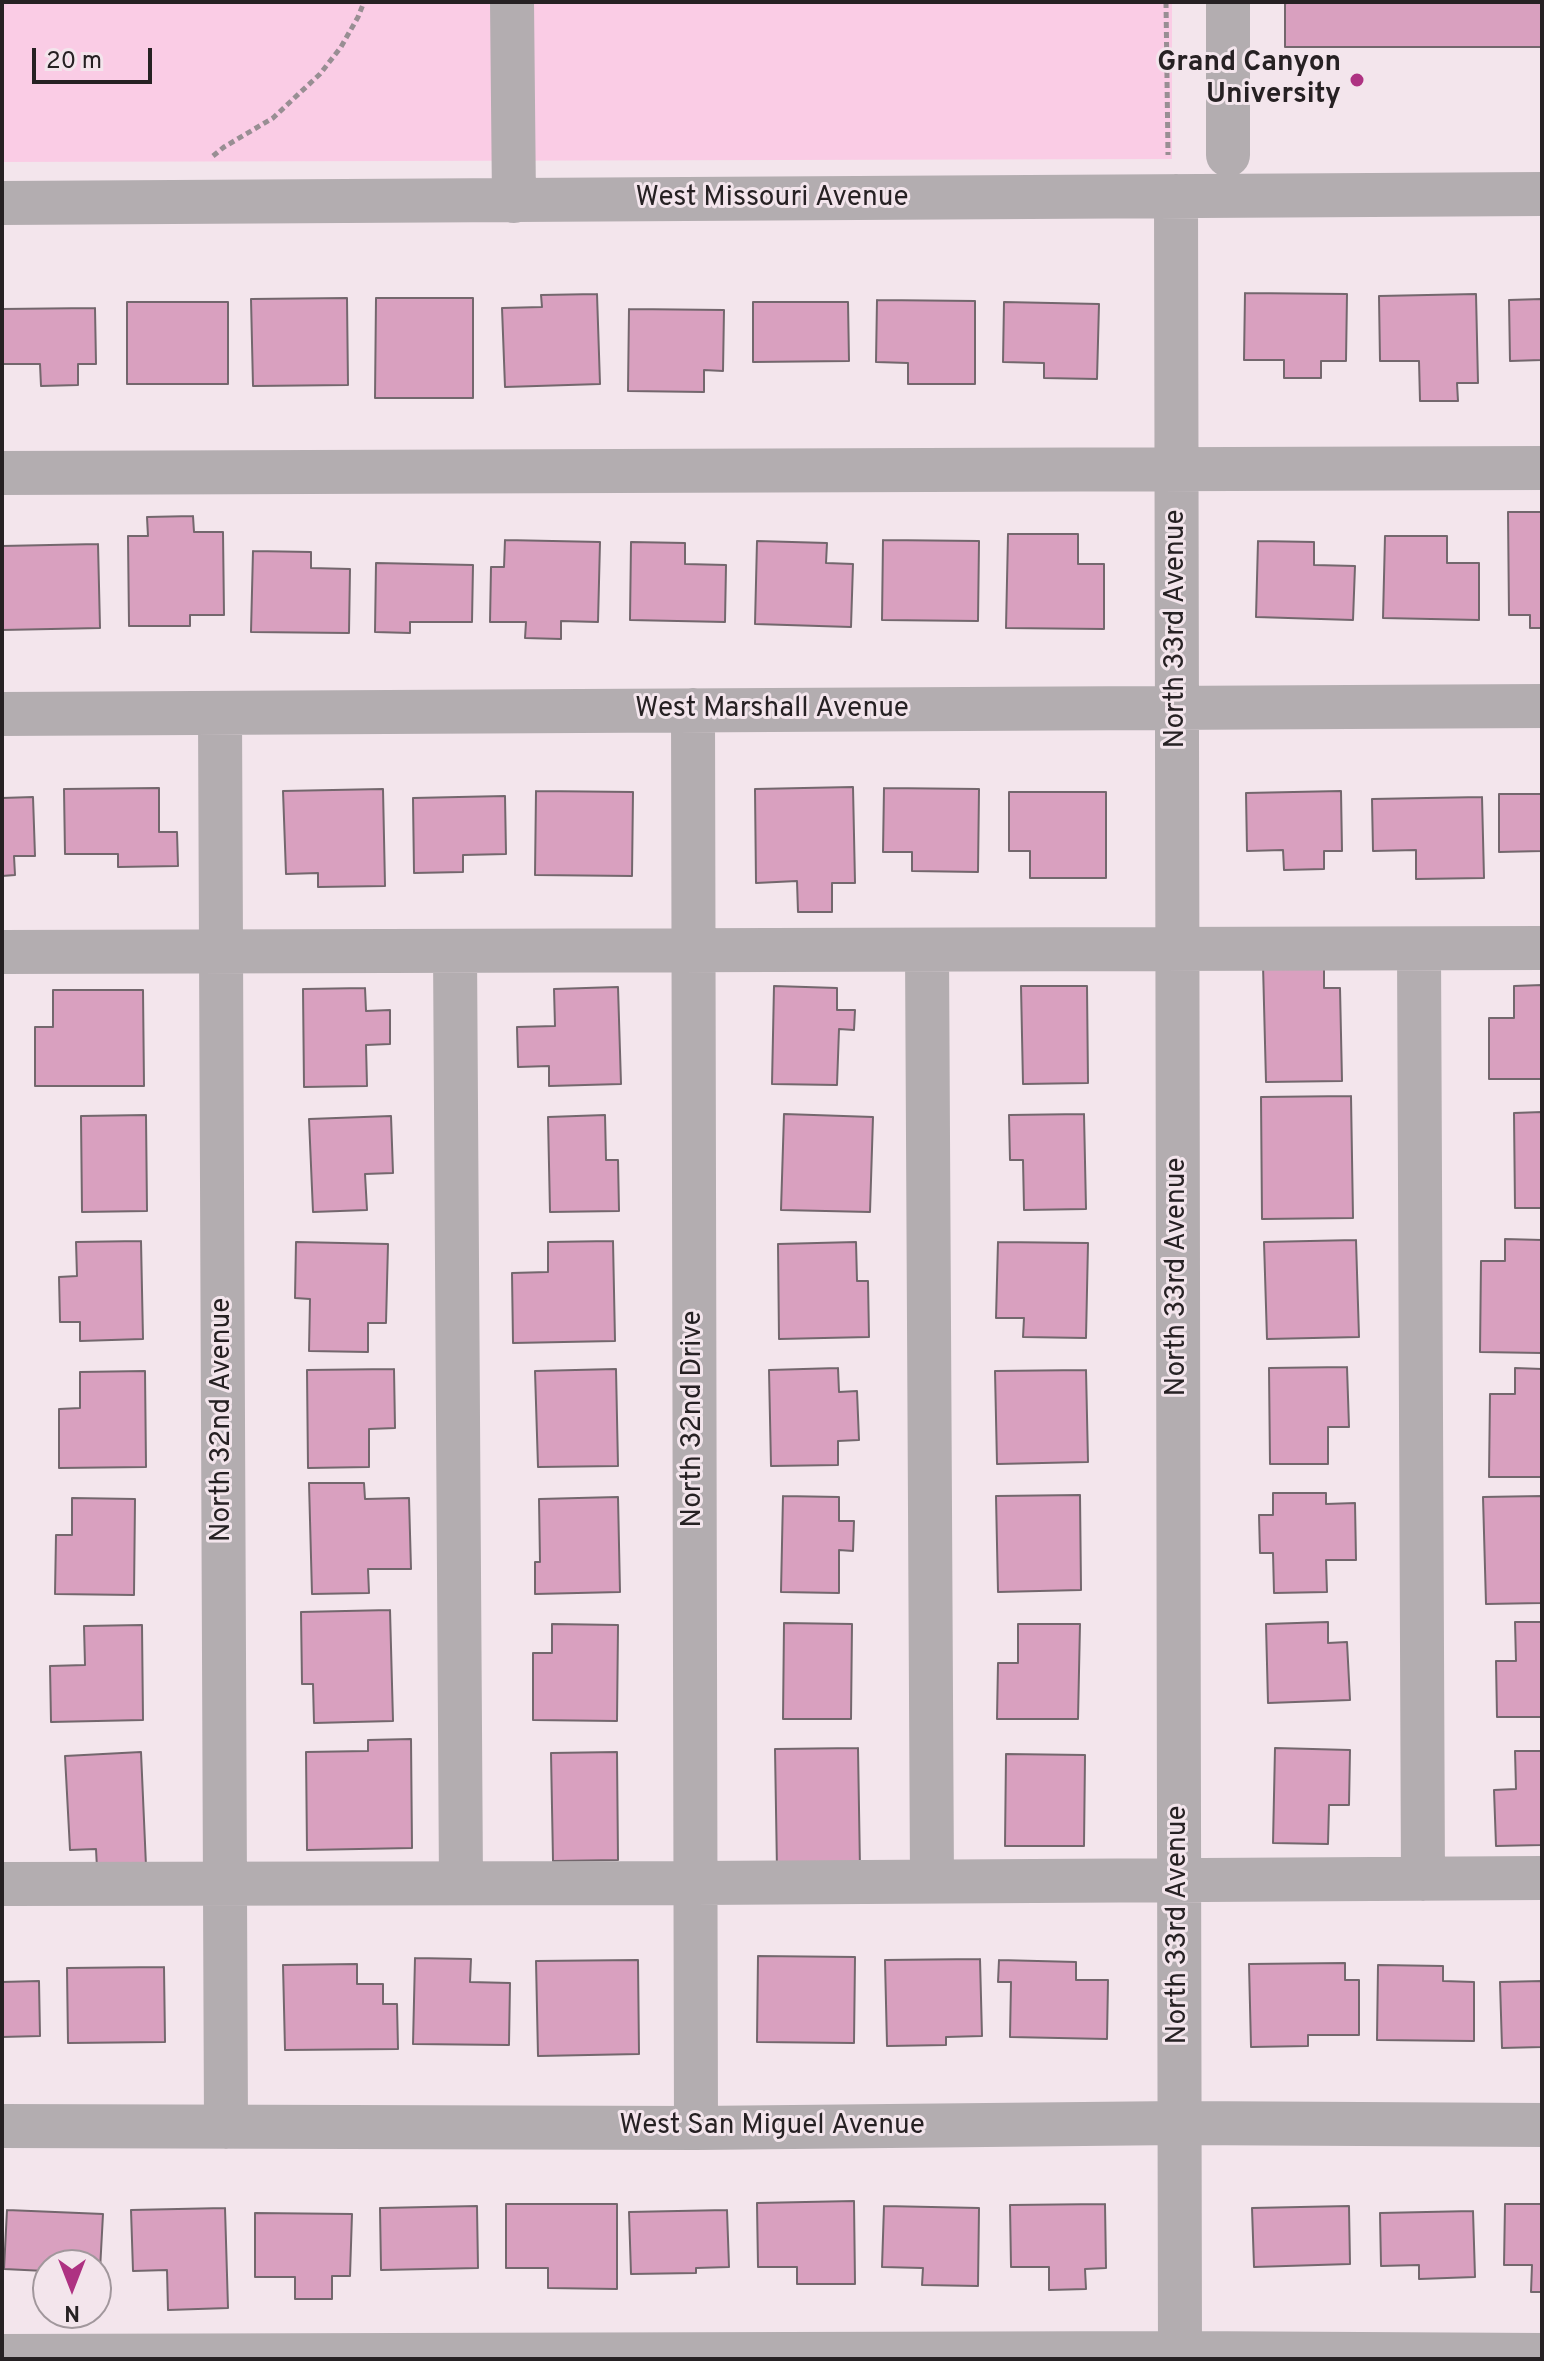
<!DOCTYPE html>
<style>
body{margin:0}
#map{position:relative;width:1544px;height:2361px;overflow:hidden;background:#f3e5ec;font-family:Overpass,sans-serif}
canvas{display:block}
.frame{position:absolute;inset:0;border:4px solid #262123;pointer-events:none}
.north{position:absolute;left:32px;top:2249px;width:80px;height:80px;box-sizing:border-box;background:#f3e5ec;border:2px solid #a1979c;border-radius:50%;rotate:180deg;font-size:22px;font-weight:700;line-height:32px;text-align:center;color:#262123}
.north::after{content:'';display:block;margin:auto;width:28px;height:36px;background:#ae3282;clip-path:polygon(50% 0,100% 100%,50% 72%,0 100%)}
.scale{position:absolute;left:32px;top:48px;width:120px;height:36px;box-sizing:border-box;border:4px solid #262123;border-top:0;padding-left:10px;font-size:24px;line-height:28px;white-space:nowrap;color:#262123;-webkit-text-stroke:6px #f3e5ec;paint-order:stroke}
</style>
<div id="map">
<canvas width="1544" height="2361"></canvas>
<div class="frame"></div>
<div class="north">N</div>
<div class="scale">20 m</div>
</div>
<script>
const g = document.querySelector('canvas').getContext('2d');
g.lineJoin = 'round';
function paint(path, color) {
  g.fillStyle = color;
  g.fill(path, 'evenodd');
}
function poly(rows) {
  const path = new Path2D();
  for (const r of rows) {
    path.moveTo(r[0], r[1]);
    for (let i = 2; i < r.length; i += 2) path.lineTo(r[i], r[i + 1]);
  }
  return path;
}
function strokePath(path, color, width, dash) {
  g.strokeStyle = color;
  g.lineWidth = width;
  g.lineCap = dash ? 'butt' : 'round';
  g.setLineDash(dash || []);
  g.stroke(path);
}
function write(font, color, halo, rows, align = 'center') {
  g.font = font + ' Overpass,sans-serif';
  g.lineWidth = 6;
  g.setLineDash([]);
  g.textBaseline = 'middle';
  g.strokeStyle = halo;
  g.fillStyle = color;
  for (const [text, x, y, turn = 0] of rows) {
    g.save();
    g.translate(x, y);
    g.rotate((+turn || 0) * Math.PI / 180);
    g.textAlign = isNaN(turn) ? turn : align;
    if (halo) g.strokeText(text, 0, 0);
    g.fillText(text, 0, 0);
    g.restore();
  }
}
paint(poly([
 [2,2,1172,2,1172,159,2,162]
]), '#facce5');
const building = poly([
 [1288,2,1542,2,1542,47,1285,47,1285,4,1288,2],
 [1245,293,1347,294,1346,361,1321,361,1321,378,1284,378,1284,360,1244,360,1245,293],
 [597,294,600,384,505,387,502,308,542,307,541,295,597,294],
 [1476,294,1478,383,1457,383,1458,401,1420,401,1419,361,1380,361,1379,296,1476,294],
 [347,298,348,385,253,386,251,299,347,298],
 [376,298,473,298,473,398,375,398,376,298],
 [1542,299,1542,360,1510,361,1509,300,1542,299],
 [877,300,975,301,975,384,908,384,908,363,876,362,877,300],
 [127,302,228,302,228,384,127,384,127,302],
 [753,302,848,302,849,361,753,362,753,302],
 [1004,302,1099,304,1097,379,1044,378,1044,363,1003,362,1004,302],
 [95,308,96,364,78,364,78,385,41,386,40,364,3,364,2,309,95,308],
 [629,309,724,310,723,371,704,370,704,392,628,391,629,309],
 [1508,512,1542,512,1542,628,1530,628,1530,615,1509,615,1508,512],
 [193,516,194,532,223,532,224,615,190,615,190,626,129,626,128,536,148,536,147,517,193,516],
 [1008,534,1078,534,1078,564,1104,564,1104,629,1006,628,1008,534],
 [1385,536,1447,536,1447,563,1479,563,1479,620,1383,618,1385,536],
 [505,540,600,542,598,622,561,621,561,639,525,638,526,622,490,622,491,567,504,567,505,540],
 [883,540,979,541,978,621,882,620,883,540],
 [757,541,827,543,826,563,853,564,851,627,755,624,757,541],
 [1258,541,1314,542,1314,565,1355,566,1353,620,1256,617,1258,541],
 [631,542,685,543,685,564,726,565,725,622,630,620,631,542],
 [98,544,100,628,2,630,2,546,98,544],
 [253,551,311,552,311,568,350,569,349,633,251,632,253,551],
 [376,563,473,565,472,622,410,622,410,633,375,632,376,563],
 [853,787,855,883,832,883,832,912,798,912,797,881,756,883,755,789,853,787],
 [159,788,159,832,177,832,178,866,118,867,118,854,65,854,64,789,159,788],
 [884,788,979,789,978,872,912,871,912,852,883,852,884,788],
 [383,789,385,886,318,887,318,873,286,874,283,791,383,789],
 [536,791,633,792,632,876,535,875,536,791],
 [1341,791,1342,851,1324,851,1324,869,1284,870,1283,850,1247,851,1246,793,1341,791],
 [1009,792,1106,792,1106,878,1030,878,1030,851,1009,851,1009,792],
 [1499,794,1542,794,1542,851,1499,852,1499,794],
 [505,796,506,854,463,855,463,872,414,873,413,798,505,796],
 [33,797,35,856,14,856,15,875,2,876,2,798,33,797],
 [1482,797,1484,878,1416,879,1416,850,1373,851,1372,799,1482,797],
 [1324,963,1324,988,1340,988,1342,1081,1266,1082,1263,965,1324,963],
 [1542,985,1542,1079,1489,1079,1489,1018,1514,1018,1514,986,1542,985],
 [774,986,837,988,837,1010,855,1010,854,1030,839,1029,837,1085,772,1084,774,986],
 [1021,986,1087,986,1088,1083,1023,1084,1021,986],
 [618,987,621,1084,549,1086,549,1066,518,1067,517,1027,555,1026,554,989,618,987],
 [365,988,366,1011,390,1010,390,1044,366,1045,367,1086,304,1087,303,989,365,988],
 [53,990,143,990,144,1086,35,1086,35,1027,53,1027,53,990],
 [1351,1096,1353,1218,1262,1219,1261,1097,1351,1096],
 [1542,1112,1542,1208,1515,1208,1514,1113,1542,1112],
 [784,1114,873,1117,870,1212,781,1210,784,1114],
 [1084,1114,1086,1209,1024,1210,1023,1160,1010,1160,1009,1115,1084,1114],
 [146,1115,147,1211,82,1212,81,1116,146,1115],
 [605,1115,606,1160,618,1160,619,1211,550,1212,548,1117,605,1115],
 [391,1116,393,1173,365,1174,367,1210,313,1212,309,1119,391,1116],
 [1505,1239,1542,1240,1542,1353,1480,1352,1481,1261,1505,1261,1505,1239],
 [1356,1240,1359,1337,1267,1339,1264,1242,1356,1240],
 [141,1241,143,1339,80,1341,80,1322,60,1322,59,1277,77,1276,76,1242,141,1241],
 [613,1241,615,1341,513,1343,512,1273,548,1272,548,1242,613,1241],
 [296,1242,388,1244,386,1323,368,1323,368,1352,309,1351,310,1299,295,1298,296,1242],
 [856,1242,857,1281,868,1281,869,1337,779,1339,778,1244,856,1242],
 [998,1242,1088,1243,1086,1338,1023,1337,1024,1318,996,1318,998,1242],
 [1347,1367,1349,1427,1328,1427,1328,1464,1270,1464,1269,1368,1347,1367],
 [838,1368,839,1392,857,1391,859,1440,838,1441,838,1465,771,1466,769,1370,838,1368],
 [1515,1368,1542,1369,1542,1477,1489,1477,1490,1394,1515,1394,1515,1368],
 [394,1369,395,1428,369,1429,369,1467,308,1468,307,1370,394,1369],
 [616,1369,618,1466,538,1467,535,1371,616,1369],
 [1086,1370,1088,1462,997,1464,995,1371,1086,1370],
 [145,1371,146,1467,59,1468,59,1409,80,1408,80,1372,145,1371],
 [309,1483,364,1483,365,1499,409,1498,411,1569,368,1569,369,1593,312,1594,309,1483],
 [1273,1493,1326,1493,1326,1504,1355,1503,1356,1560,1326,1560,1327,1592,1274,1593,1273,1553,1260,1553,1259,1515,1273,1515,1273,1493],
 [1080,1495,1081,1590,998,1592,996,1496,1080,1495],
 [783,1496,839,1497,839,1521,854,1521,853,1551,839,1550,839,1593,781,1592,783,1496],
 [1542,1496,1542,1603,1486,1604,1483,1497,1542,1496],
 [618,1497,620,1592,535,1594,535,1562,540,1562,539,1499,618,1497],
 [72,1498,135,1499,134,1595,55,1594,56,1535,72,1535,72,1498],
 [390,1610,393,1721,314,1723,313,1684,302,1684,301,1612,390,1610],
 [1328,1622,1328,1643,1347,1642,1350,1700,1268,1703,1266,1624,1328,1622],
 [1515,1622,1542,1622,1542,1717,1497,1717,1496,1661,1516,1661,1515,1622],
 [784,1623,852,1624,851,1719,783,1719,784,1623],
 [552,1624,618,1625,617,1721,533,1720,533,1653,552,1653,552,1624],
 [1018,1624,1080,1624,1078,1719,997,1719,998,1663,1018,1663,1018,1624],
 [142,1625,143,1720,51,1722,50,1666,85,1665,84,1626,142,1625],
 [411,1739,412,1848,307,1850,306,1752,368,1751,368,1740,411,1739],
 [858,1748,860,1869,777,1870,775,1749,858,1748],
 [1275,1748,1350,1750,1349,1805,1329,1805,1328,1844,1273,1843,1275,1748],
 [1515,1751,1542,1751,1542,1845,1496,1846,1494,1790,1516,1789,1515,1751],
 [141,1752,146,1866,97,1868,96,1849,70,1850,65,1756,141,1752],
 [617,1752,618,1860,553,1861,551,1753,617,1752],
 [1006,1754,1085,1755,1084,1846,1005,1846,1006,1754],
 [758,1956,855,1957,854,2043,757,2042,758,1956],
 [415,1958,471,1959,470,1982,510,1983,509,2045,413,2044,415,1958],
 [980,1959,982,2036,946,2037,946,2045,887,2046,885,1960,980,1959],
 [638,1960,639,2054,538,2056,536,1961,638,1960],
 [999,1960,1076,1962,1076,1980,1108,1980,1107,2039,1010,2037,1011,1982,998,1982,999,1960],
 [1345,1963,1345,1980,1359,1980,1359,2035,1308,2035,1308,2046,1251,2047,1249,1964,1345,1963],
 [357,1964,357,1984,383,1984,383,2004,397,2004,398,2049,285,2050,283,1965,357,1964],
 [1378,1965,1443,1966,1443,1981,1474,1982,1474,2041,1377,2040,1378,1965],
 [164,1967,165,2042,68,2043,67,1968,164,1967],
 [39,1981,40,2036,2,2037,2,1982,39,1981],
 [1542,1981,1542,2047,1502,2048,1500,1982,1542,1981],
 [854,2201,855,2284,797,2284,797,2267,758,2267,757,2203,854,2201],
 [506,2204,617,2204,617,2289,548,2288,548,2268,506,2268,506,2204],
 [1105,2204,1106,2268,1085,2269,1086,2289,1049,2290,1049,2267,1011,2267,1010,2205,1105,2204],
 [1505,2204,1542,2204,1542,2292,1531,2292,1532,2265,1504,2265,1505,2204],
 [477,2206,478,2268,381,2270,380,2208,477,2206],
 [884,2206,979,2208,978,2286,922,2285,923,2268,882,2267,884,2206],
 [1349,2206,1350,2264,1254,2267,1252,2208,1349,2206],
 [225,2208,228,2308,168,2310,167,2270,133,2271,131,2210,225,2208],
 [7,2210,103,2214,100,2270,96,2270,96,2265,48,2265,48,2293,44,2293,45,2271,4,2269,7,2210],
 [727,2210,729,2267,696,2268,696,2273,631,2274,629,2212,727,2210],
 [1473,2211,1475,2277,1419,2279,1419,2265,1381,2266,1380,2213,1473,2211],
 [255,2213,352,2214,350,2276,332,2276,332,2299,295,2299,295,2277,255,2277,255,2213]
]);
paint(building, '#d9a0bf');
strokePath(building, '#73676d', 2);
strokePath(poly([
 [1166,2,1168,155],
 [213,156,224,147,273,118,320,74,341,47,358,17,364,2]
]), '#988e93', 5, [6, 4]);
strokePath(poly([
 [512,2,514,201],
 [1228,2,1228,155],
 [1176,196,1180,2359],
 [2,203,1542,194],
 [2,473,1542,468],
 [693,710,696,2128],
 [220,713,226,2127],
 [2,714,1542,706],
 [1419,949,1423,1879],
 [927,950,932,1881],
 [455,951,461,1883],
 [2,952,1542,948],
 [2,1884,695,1883,1542,1878],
 [2,2126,696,2128,1180,2123,1542,2125],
 [2,2356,1180,2353,1542,2355]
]), '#b3adb0', 44);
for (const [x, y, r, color] of [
 [1357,80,8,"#ae3282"]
]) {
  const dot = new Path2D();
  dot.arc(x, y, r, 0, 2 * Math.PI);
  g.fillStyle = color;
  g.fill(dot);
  strokePath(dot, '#f3e5ec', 3);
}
write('bold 28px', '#262123', '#f3e5ec', [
 ["Grand Canyon",1341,64],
 ["University",1341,96]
], 'right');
write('28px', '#262123', '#f3e5ec', [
 ["West Missouri Avenue",772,199],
 ["North 33rd Avenue",1177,629,-90],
 ["West Marshall Avenue",772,710],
 ["North 33rd Avenue",1178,1277,-90],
 ["North 32nd Drive",694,1419,-90],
 ["North 32nd Avenue",223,1420,-90],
 ["North 33rd Avenue",1179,1925,-90],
 ["West San Miguel Avenue",772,2127]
]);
</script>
